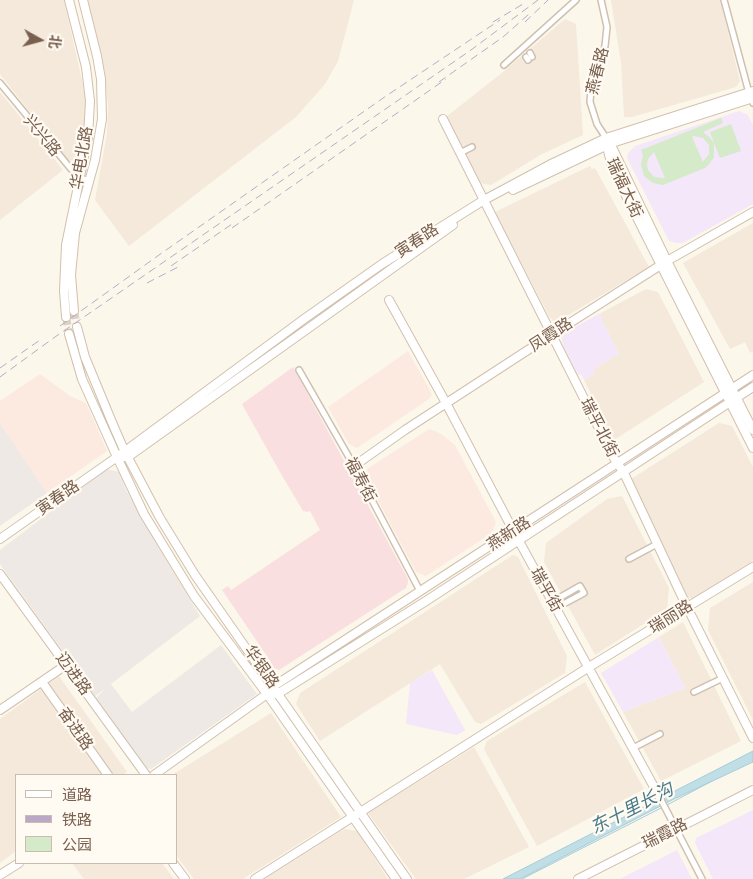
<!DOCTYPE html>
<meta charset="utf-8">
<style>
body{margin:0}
#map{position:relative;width:753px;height:879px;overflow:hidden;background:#fcf7eb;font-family:"IBM Plex Sans","Noto Sans SC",sans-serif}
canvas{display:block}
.legend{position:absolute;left:15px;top:774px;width:162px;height:90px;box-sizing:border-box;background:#fffaf2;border:1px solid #c9bcb0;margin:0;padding:6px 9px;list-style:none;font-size:15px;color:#785f4e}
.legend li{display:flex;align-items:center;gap:10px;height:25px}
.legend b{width:25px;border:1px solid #c9bcb0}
.north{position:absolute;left:15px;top:15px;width:50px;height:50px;-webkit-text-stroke:4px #fffaf2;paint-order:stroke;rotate:97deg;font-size:14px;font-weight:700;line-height:20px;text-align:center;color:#785f4e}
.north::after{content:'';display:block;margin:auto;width:18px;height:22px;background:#785f4e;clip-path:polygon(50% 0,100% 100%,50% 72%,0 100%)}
</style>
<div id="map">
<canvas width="753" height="879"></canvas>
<ul class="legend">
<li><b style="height:6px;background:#fff"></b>道路</li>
<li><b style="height:6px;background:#bba8c7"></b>铁路</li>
<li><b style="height:14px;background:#d5eac9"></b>公园</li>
</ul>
<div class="north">北</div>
</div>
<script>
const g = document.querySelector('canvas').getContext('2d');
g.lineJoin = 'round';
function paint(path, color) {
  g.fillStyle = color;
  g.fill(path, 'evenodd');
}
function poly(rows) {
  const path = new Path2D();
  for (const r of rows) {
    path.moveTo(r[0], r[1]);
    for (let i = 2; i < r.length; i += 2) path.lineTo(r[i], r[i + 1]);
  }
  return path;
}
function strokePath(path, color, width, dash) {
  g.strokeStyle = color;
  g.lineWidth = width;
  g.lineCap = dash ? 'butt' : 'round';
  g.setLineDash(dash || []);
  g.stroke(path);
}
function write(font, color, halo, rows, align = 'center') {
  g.font = font + ' "IBM Plex Sans","Noto Sans SC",sans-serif';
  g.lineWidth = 4.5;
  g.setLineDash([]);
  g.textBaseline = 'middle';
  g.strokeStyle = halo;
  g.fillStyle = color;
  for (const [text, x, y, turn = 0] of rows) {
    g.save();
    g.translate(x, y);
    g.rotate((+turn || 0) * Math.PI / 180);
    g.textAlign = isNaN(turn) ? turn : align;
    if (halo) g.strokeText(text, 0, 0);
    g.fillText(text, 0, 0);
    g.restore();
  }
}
paint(poly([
 [0,0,64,0,86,99,84,128,81,149,74,161,68,160,65,157,0,74],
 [87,0,354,0,338,61,325,84,296,117,129,246,95,200,107,134,108,106,104,68],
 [611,0,720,0,740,81,736,87,632,117,624,117,621,63],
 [565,19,576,24,583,135,542,154,491,185,484,184,480,182,446,117,503,72],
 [0,92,63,170,0,220],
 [590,166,592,169,595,168,649,267,555,323,549,316,495,212],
 [753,223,753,351,750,353,745,342,730,349,683,263],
 [646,289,658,292,704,382,614,440,584,380,594,374,595,368,619,354,599,314],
 [719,423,732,426,753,467,753,561,693,599,686,597,631,479],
 [622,496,669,588,667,609,595,655,544,562,546,543,607,499],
 [513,555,518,557,567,656,565,673,481,724,475,722,440,664,320,741,296,704,300,693],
 [753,582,753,720,708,630,710,608],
 [683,622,741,741,661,781,623,712,685,688,659,637],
 [59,676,127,772,122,775,16,775,16,851,0,863,0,719],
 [585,682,644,789,537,846,484,749,487,741],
 [271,713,341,817,243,879,194,879,176,855,176,775,172,775],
 [474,747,529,847,464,879,416,879,368,813],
 [344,829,357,831,388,879,265,879],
 [72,863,162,863,174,879,84,879]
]), '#f4e9da');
paint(poly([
 [408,351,432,394,429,399,357,448,349,444,328,407],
 [40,374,70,396,86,403,107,451,47,493,0,423,0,401],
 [429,429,440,433,455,445,496,522,492,533,426,576,416,572,366,478,366,474,367,469]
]), '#fceae0');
paint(poly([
 [0,423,47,493,0,526],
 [107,469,119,472,127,492,163,555,200,616,111,684,132,712,221,645,257,694,151,769,147,768,96,698,106,688,95,696,0,564,0,550]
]), '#eee9e4');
paint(poly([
 [739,111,748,115,753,125,753,204,683,243,676,243,669,241,627,158,628,153,635,146],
 [599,314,619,354,595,368,594,374,584,380,581,374,578,375,563,345,562,337,566,332],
 [659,637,685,688,623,712,601,673],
 [432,670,465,730,457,735,406,724,410,683],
 [753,810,753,879,713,879,695,843,696,838],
 [677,850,692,879,620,879]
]), '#f4e7f9');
paint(poly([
 [293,367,408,579,408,583,406,588,279,670,272,667,271,662,222,590,228,586,231,590,320,530,310,511,308,512,303,511,277,467,242,404]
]), '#fadfe0');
paint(poly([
 [721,118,723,123,703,132,709,137,714,143,710,132,731,124,741,151,720,158,714,143,714,157,710,163,705,168,663,185,653,183,644,176,641,165,643,155,641,150],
 [694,136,703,138,709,145,709,154,703,162,692,137],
 [654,152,665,178,664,178,654,177,648,170,647,164,648,159]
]), '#d5eac9');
const water = poly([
 [753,751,753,762,672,800,520,879,503,879,753,751]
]);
paint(water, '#bfdee6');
strokePath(water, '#a6cdd8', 1);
strokePath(poly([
 [667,805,712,781],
 [522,879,663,807]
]), '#a6cdd8', 1);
strokePath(poly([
 [74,311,77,327],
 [66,317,69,334]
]), '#dbd1c4', 8, [8, 4]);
const street = poly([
 [601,0,607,27,605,46,591,88,590,102,597,124,606,138],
 [724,0,749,93,753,103],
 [530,53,532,57],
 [526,57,528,60],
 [504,65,576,0],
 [0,83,71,169,80,178,90,181],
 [460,153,472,147],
 [299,370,354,466,420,591],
 [629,559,657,544],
 [552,602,580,586,584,593,556,608],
 [694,692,723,678],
 [633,748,660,734],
 [659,796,702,879]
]);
const secondary = poly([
 [443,119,616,462,623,471,687,607,753,738],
 [609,141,667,261,753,430],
 [606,143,613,170,753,448],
 [513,190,612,143,753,98],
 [389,300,446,403,514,532,659,796],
 [74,311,71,275,75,233,95,160,102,119,101,79,97,56,83,0],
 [66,317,64,291,66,245,88,137,90,101,86,67,69,0],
 [77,327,85,357,111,420,124,450,160,518,195,575,407,879],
 [69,334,82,379,117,457,144,514,194,596,267,694,396,879],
 [117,457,128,457,453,225],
 [354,466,405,430,551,335,667,261,753,212],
 [0,539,117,457,304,319,382,264,484,200,553,163,606,138,753,91],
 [0,574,146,775],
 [42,682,108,775],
 [274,694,279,693,426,601,753,387],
 [0,710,66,665],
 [154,775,267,694,274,686,753,375],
 [173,863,185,879],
 [0,875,19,863],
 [255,879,589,667,753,567],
 [578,879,753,790]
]);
strokePath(street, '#cfc0b0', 8);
strokePath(secondary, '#d2c0ae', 10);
strokePath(street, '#fff', 5);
strokePath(secondary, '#fff', 8);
strokePath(poly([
 [493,22,523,4],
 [525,22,548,0],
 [439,82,503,37,529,14],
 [232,228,446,79],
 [171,266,235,222],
 [147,283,180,266],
 [60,326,159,255,386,96,500,20],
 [0,368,40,340],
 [0,377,55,337,471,50,538,0]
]), '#bba8c7', 1, [8, 5]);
write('16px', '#785f4e', '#fffaf2', [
 ["燕春路",598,71,-76],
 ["兴兴路",42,136,50],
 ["华电北路",82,158,-80],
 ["瑞福大街",624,188,65],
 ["寅春路",417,241,-33],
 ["凤霞路",551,335,-33],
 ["瑞平北街",599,428,63],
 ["福寿街",360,480,62],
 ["寅春路",58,498,-35],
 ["燕新路",509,534,-33],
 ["瑞平街",546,590,61],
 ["瑞丽路",671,617,-32],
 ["华银路",261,667,55],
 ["迈进路",73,674,54],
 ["奋进路",75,729,55],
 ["瑞霞路",665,834,-27]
]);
write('italic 18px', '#477b8a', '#fffaf2', [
 ["东十里长沟",632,809,-27]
]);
</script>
